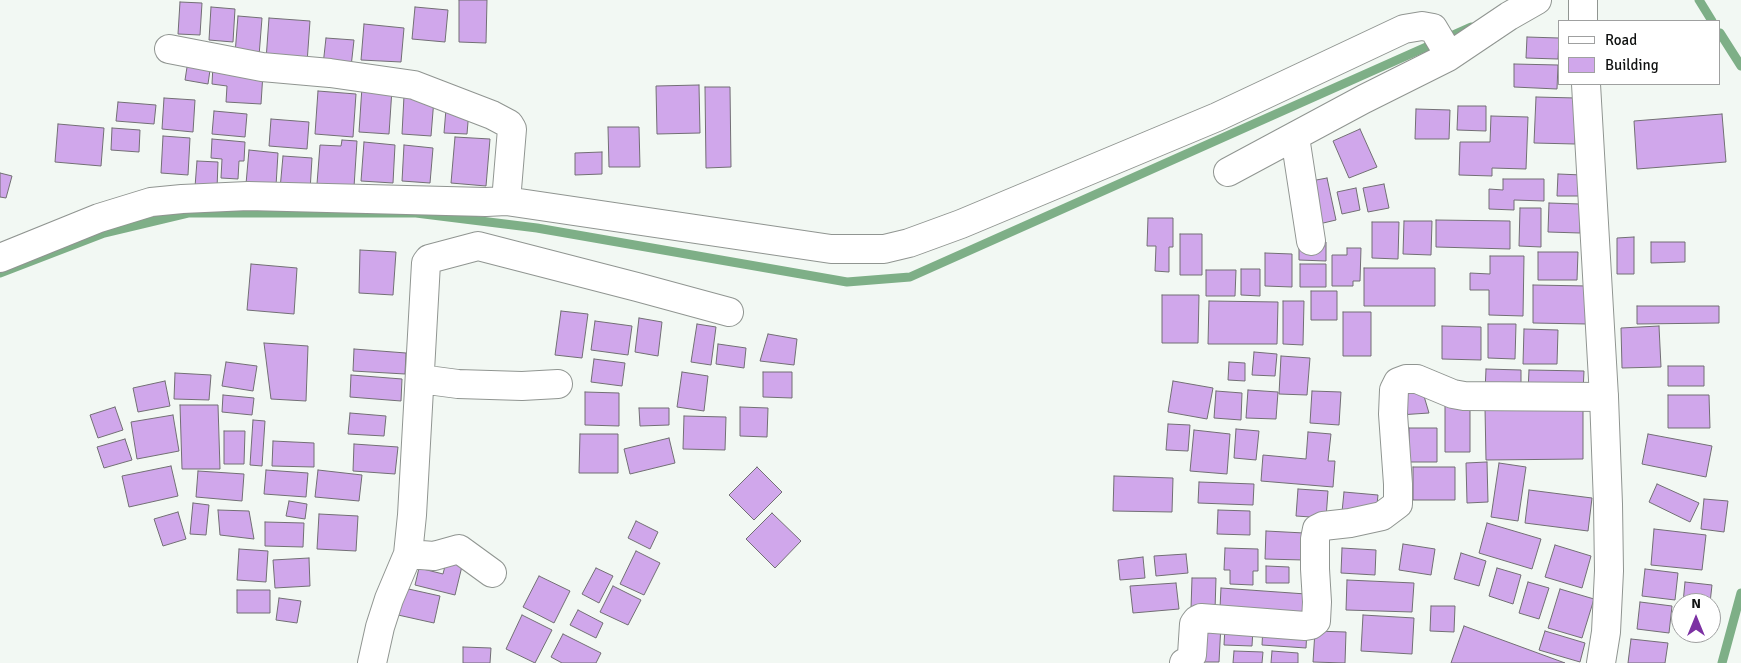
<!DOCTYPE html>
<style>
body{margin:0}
#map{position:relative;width:1741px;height:663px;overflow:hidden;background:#f2f8f3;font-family:Signika,sans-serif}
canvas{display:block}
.legend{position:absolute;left:1558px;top:20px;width:162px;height:65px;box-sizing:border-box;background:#fff;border:1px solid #9fa0a0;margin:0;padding:6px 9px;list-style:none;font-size:15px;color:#101211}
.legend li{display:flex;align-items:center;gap:10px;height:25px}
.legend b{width:25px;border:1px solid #9fa0a0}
.north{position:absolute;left:1671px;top:593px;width:50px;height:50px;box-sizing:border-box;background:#fff;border:1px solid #9fa0a0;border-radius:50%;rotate:0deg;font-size:14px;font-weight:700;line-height:20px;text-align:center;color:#101211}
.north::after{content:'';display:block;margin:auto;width:18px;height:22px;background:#7c31a3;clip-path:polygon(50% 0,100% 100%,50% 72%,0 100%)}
</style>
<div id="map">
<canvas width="1741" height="663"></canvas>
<ul class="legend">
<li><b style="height:6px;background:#fff"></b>Road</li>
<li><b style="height:14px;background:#d0a7eb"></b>Building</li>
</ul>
<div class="north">N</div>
</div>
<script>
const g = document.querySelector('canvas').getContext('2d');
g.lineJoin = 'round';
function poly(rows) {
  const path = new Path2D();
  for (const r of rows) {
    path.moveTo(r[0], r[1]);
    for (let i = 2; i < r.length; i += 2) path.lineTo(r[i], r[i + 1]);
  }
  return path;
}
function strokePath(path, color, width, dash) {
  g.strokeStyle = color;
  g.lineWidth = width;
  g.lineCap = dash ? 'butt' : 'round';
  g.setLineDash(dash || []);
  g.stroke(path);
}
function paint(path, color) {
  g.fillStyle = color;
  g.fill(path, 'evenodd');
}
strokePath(poly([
 [1699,0,1712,21],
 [1720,33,1741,66],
 [0,273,104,233,188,213,416,213,537,228,847,282,910,277,1471,27],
 [1722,663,1741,593]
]), '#7eaf87', 9);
const building = poly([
 [459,0,487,0,486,43,459,42,459,0],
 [180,2,202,3,200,35,178,34,180,2],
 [211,7,235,9,233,42,209,40,211,7],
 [415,7,448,10,445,42,412,39,415,7],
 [238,16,262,18,259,56,235,54,238,16],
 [269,18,310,21,307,63,266,60,269,18],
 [364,24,404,28,401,62,361,60,364,24],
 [1527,37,1559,38,1558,59,1526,58,1527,37],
 [326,38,354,40,351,67,323,65,326,38],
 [188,61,211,63,208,84,185,80,188,61],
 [1514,64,1558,65,1557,89,1514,87,1514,64],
 [213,65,263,73,261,104,226,102,227,86,212,84,213,65],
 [699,85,700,133,657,134,656,86,699,85],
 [362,87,392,89,389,134,359,132,362,87],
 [705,87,730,87,731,167,706,168,705,87],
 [318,91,356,94,353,137,315,134,318,91],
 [404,96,434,99,431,136,402,134,404,96],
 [1536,97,1576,98,1575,144,1534,143,1536,97],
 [164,98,195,100,193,132,162,129,164,98],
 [118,102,156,105,154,124,116,121,118,102],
 [1458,106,1486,106,1486,131,1457,130,1458,106],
 [446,109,469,110,467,134,444,133,446,109],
 [1416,109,1450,110,1449,139,1415,139,1416,109],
 [214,111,247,114,245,137,212,134,214,111],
 [1722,114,1726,162,1637,169,1634,121,1722,114],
 [1491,116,1528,117,1526,169,1492,168,1492,176,1459,175,1460,142,1490,142,1491,116],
 [271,119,309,122,307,149,269,146,271,119],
 [58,124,104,128,101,166,55,162,58,124],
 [608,127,639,127,640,167,609,167,608,127],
 [112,128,140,130,139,152,111,150,112,128],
 [1360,129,1377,167,1349,178,1333,141,1360,129],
 [163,136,190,138,188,175,161,173,163,136],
 [455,137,490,139,486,186,451,183,455,137],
 [212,139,245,142,244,161,239,161,238,179,221,178,222,159,211,158,212,139],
 [342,140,357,141,354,187,317,184,320,145,341,146,342,140],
 [364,142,395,145,393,183,361,181,364,142],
 [404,145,433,148,430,183,402,181,404,145],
 [249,150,278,153,276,186,246,184,249,150],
 [602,152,602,174,575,175,575,153,602,152],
 [283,156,312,158,310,191,280,189,283,156],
 [197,161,218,162,217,189,195,187,197,161],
 [0,173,12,176,6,198,0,197,0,173],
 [1558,174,1582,175,1582,196,1557,196,1558,174],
 [1327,178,1336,220,1319,224,1311,181,1327,178],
 [1503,179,1544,179,1544,201,1514,200,1514,210,1489,209,1489,189,1503,190,1503,179],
 [1384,184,1389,208,1368,212,1363,188,1384,184],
 [1356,188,1360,210,1342,214,1337,192,1356,188],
 [1549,203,1580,204,1580,233,1548,232,1549,203],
 [1520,208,1541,208,1541,247,1519,246,1520,208],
 [1148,218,1173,218,1173,247,1169,247,1169,272,1155,271,1156,246,1147,246,1148,218],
 [1436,220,1510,221,1510,249,1436,247,1436,220],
 [1404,221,1432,221,1431,255,1403,254,1404,221],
 [1372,222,1399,222,1398,259,1372,258,1372,222],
 [1180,234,1202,234,1202,275,1180,275,1180,234],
 [1634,237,1634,274,1617,274,1617,238,1634,237],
 [1299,242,1326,242,1326,261,1299,260,1299,242],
 [1651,242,1685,242,1685,262,1651,263,1651,242],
 [1347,248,1361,248,1360,281,1353,281,1353,286,1332,286,1332,255,1347,255,1347,248],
 [360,250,396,252,393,295,359,293,360,250],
 [1538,252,1578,252,1577,280,1538,280,1538,252],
 [1265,253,1292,254,1292,287,1265,286,1265,253],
 [1490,256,1524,256,1523,316,1489,315,1489,290,1470,290,1470,273,1490,274,1490,256],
 [251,264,297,268,294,314,247,310,251,264],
 [1300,264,1326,264,1326,287,1300,287,1300,264],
 [1364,268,1435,268,1435,306,1364,306,1364,268],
 [1241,269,1260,269,1260,296,1241,295,1241,269],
 [1206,270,1236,270,1235,296,1206,296,1206,270],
 [1533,285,1588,286,1587,324,1533,323,1533,285],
 [1311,291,1337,291,1337,320,1311,320,1311,291],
 [1162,295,1199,295,1198,343,1162,343,1162,295],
 [1209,301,1278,302,1277,344,1208,344,1209,301],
 [1283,301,1304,301,1303,345,1283,344,1283,301],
 [1637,306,1719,306,1719,323,1637,324,1637,306],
 [561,311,588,314,582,358,555,355,561,311],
 [1343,312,1371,312,1371,356,1343,356,1343,312],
 [639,318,662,322,658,356,635,352,639,318],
 [595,321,632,326,628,355,591,350,595,321],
 [697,324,716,327,711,365,691,362,697,324],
 [1488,324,1516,324,1515,359,1488,358,1488,324],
 [1442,326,1481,327,1481,360,1442,359,1442,326],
 [1659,326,1661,367,1622,368,1621,328,1659,326],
 [1524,329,1558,330,1557,364,1523,364,1524,329],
 [768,334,797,339,794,365,760,361,768,334],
 [264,343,308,346,306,401,271,399,264,343],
 [718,344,746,348,744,368,716,364,718,344],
 [354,349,406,353,405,374,353,371,354,349],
 [1254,352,1277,354,1275,376,1252,375,1254,352],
 [1281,356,1310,358,1307,395,1279,394,1281,356],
 [594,359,625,363,622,386,591,382,594,359],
 [226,362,257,366,253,391,222,386,226,362],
 [1229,362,1245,363,1245,381,1228,380,1229,362],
 [1668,366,1704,366,1704,386,1668,386,1668,366],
 [1486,369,1521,370,1521,392,1485,392,1486,369],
 [1529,370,1584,371,1583,392,1528,391,1529,370],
 [682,372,708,376,704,411,677,407,682,372],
 [763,372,792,372,792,398,763,397,763,372],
 [175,373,211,375,209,400,174,399,175,373],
 [351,375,402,379,401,401,350,397,351,375],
 [165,381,170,406,138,412,133,388,165,381],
 [1173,381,1213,388,1207,419,1168,412,1173,381],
 [1400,386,1421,386,1429,413,1399,415,1400,386],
 [1248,390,1278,392,1276,419,1246,418,1248,390],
 [1216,391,1242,393,1241,420,1214,418,1216,391],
 [1312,391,1341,392,1339,425,1310,423,1312,391],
 [585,392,619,393,619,426,585,425,585,392],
 [223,395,254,398,252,415,222,412,223,395],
 [1668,395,1709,395,1710,428,1668,428,1668,395],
 [1445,404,1470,404,1470,452,1445,452,1445,404],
 [180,405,218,405,220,469,182,469,180,405],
 [115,407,123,430,98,438,90,415,115,407],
 [740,407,768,408,767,437,740,436,740,407],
 [639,408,669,408,669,425,640,426,639,408],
 [1485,408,1583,408,1583,459,1486,460,1485,408],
 [350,413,386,416,384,436,348,434,350,413],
 [173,415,179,451,137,459,131,422,173,415],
 [684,416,726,417,725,450,683,449,684,416],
 [253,420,265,421,262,466,250,465,253,420],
 [1168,424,1190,425,1188,451,1166,450,1168,424],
 [1409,428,1437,428,1437,462,1409,462,1409,428],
 [1236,429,1259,431,1256,460,1234,458,1236,429],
 [1194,430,1230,434,1227,474,1190,471,1194,430],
 [224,431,245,431,244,464,224,464,224,431],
 [1308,432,1331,434,1328,461,1335,461,1333,487,1261,481,1263,455,1306,459,1308,432],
 [580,434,618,434,618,473,579,473,580,434],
 [1648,434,1712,446,1706,477,1642,464,1648,434],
 [669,438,675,463,630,474,624,449,669,438],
 [125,439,132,460,104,468,97,447,125,439],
 [273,441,314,443,314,467,272,466,273,441],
 [354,444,398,447,395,474,353,471,354,444],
 [1487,462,1488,502,1467,503,1466,463,1487,462],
 [1499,463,1526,467,1518,521,1491,517,1499,463],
 [171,466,178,496,129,507,122,476,171,466],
 [757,467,782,492,754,520,729,495,757,467],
 [1413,467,1455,467,1455,500,1413,500,1413,467],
 [266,470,308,473,306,497,264,494,266,470],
 [318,470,362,475,359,501,315,497,318,470],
 [198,471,244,474,242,501,196,497,198,471],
 [1114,476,1173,478,1172,512,1113,511,1114,476],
 [1199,482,1254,484,1253,505,1198,503,1199,482],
 [1657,484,1699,503,1690,522,1649,502,1657,484],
 [1298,489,1328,491,1326,518,1296,516,1298,489],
 [1529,490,1592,498,1588,531,1525,523,1529,490],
 [1344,492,1378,495,1376,514,1342,512,1344,492],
 [1704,499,1728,501,1724,532,1701,529,1704,499],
 [289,501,307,504,305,519,286,516,289,501],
 [193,503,209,505,206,535,190,534,193,503],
 [218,510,249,511,254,539,220,535,218,510],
 [1218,510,1250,511,1250,535,1217,534,1218,510],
 [178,512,186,539,163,546,154,519,178,512],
 [772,513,801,541,775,568,746,539,772,513],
 [319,514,358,516,356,551,317,549,319,514],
 [636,521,658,532,650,549,628,538,636,521],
 [265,522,304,523,303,547,265,546,265,522],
 [1487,523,1541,539,1532,569,1479,553,1487,523],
 [1654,529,1706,535,1702,570,1651,565,1654,529],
 [1266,531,1304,533,1303,560,1265,559,1266,531],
 [1403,544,1435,549,1431,575,1399,570,1403,544],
 [1555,545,1591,556,1582,588,1545,577,1555,545],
 [1225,548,1258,549,1258,571,1253,571,1253,585,1230,584,1230,570,1224,570,1225,548],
 [1342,548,1376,550,1375,575,1341,573,1342,548],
 [239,549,268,551,266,582,237,580,239,549],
 [636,551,660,563,644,595,620,584,636,551],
 [1461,553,1486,561,1479,586,1454,579,1461,553],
 [1186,554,1188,573,1156,576,1154,556,1186,554],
 [1143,557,1145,578,1120,580,1118,560,1143,557],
 [309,558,310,586,275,588,273,560,309,558],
 [447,558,463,562,455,595,415,585,419,568,443,574,447,558],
 [1266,566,1289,567,1289,583,1266,583,1266,566],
 [596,568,613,576,599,603,582,594,596,568],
 [1497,568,1521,575,1513,604,1489,596,1497,568],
 [1645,569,1678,573,1675,600,1642,596,1645,569],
 [539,576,570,591,554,623,523,607,539,576],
 [1192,578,1216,578,1215,610,1191,609,1192,578],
 [1347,580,1414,583,1412,612,1346,610,1347,580],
 [1528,582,1549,588,1539,619,1519,613,1528,582],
 [1685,582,1712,585,1710,603,1683,603,1685,582],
 [1176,583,1179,609,1133,613,1130,586,1176,583],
 [613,586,641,600,628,625,600,612,613,586],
 [404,588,440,596,434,623,398,615,404,588],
 [1221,588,1306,594,1305,614,1220,608,1221,588],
 [1560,589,1594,599,1582,638,1548,628,1560,589],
 [237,590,270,590,270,613,237,613,237,590],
 [279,598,301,601,297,623,276,620,279,598],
 [1640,602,1672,606,1669,633,1637,629,1640,602],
 [1431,606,1455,606,1454,632,1430,631,1431,606],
 [578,610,603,623,596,638,570,625,578,610],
 [522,615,552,630,535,663,506,649,522,615],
 [1363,615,1414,618,1412,654,1361,651,1363,615],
 [1200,624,1221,624,1219,662,1199,662,1200,624],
 [1464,626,1565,663,1451,663,1464,626],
 [1225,627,1253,629,1252,646,1224,645,1225,627],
 [1263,627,1307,629,1306,648,1262,645,1263,627],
 [1315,631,1346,632,1345,663,1313,662,1315,631],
 [1545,631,1585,643,1580,662,1539,650,1545,631],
 [563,634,601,653,596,663,562,663,551,657,563,634],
 [1631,639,1668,643,1665,663,1628,663,1631,639],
 [463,647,491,648,490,663,463,663,463,647],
 [1234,651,1263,652,1262,663,1233,663,1234,651],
 [1272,651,1298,653,1298,663,1271,663,1272,651]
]);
paint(building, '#d0a7eb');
strokePath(building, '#726f74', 1);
const street = poly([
 [169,49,262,67,330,73,414,85,492,115,509,124,512,129,506,201],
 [1295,137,1311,241],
 [1228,172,1364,99,1448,57],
 [0,258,99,218,151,202,182,199,248,196,486,202,506,201,831,249,884,249,909,243,961,224,1217,117,1404,29,1422,26,1433,28,1445,48,1448,57,1509,16,1537,0],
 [420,379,458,384,522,386,558,384],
 [408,554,434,556,459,549,492,573],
 [372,663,380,627,389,599,408,554,412,515,426,263,429,259,478,246,637,287,729,312],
 [1184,663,1188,661,1192,655,1194,624,1197,620,1201,618,1305,626,1311,625,1316,621,1317,602,1315,569,1315,539,1317,529,1323,526,1350,523,1382,516,1398,504,1398,484,1393,414,1394,390,1398,382,1406,379,1417,379,1453,394,1464,396,1604,397]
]);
const secondary = poly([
 [1583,0,1583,21],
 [1586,84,1604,397,1608,504,1609,571,1606,632,1601,663]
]);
strokePath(street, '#909591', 30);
strokePath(secondary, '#909591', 30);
strokePath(street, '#fff', 28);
strokePath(secondary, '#fff', 28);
</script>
